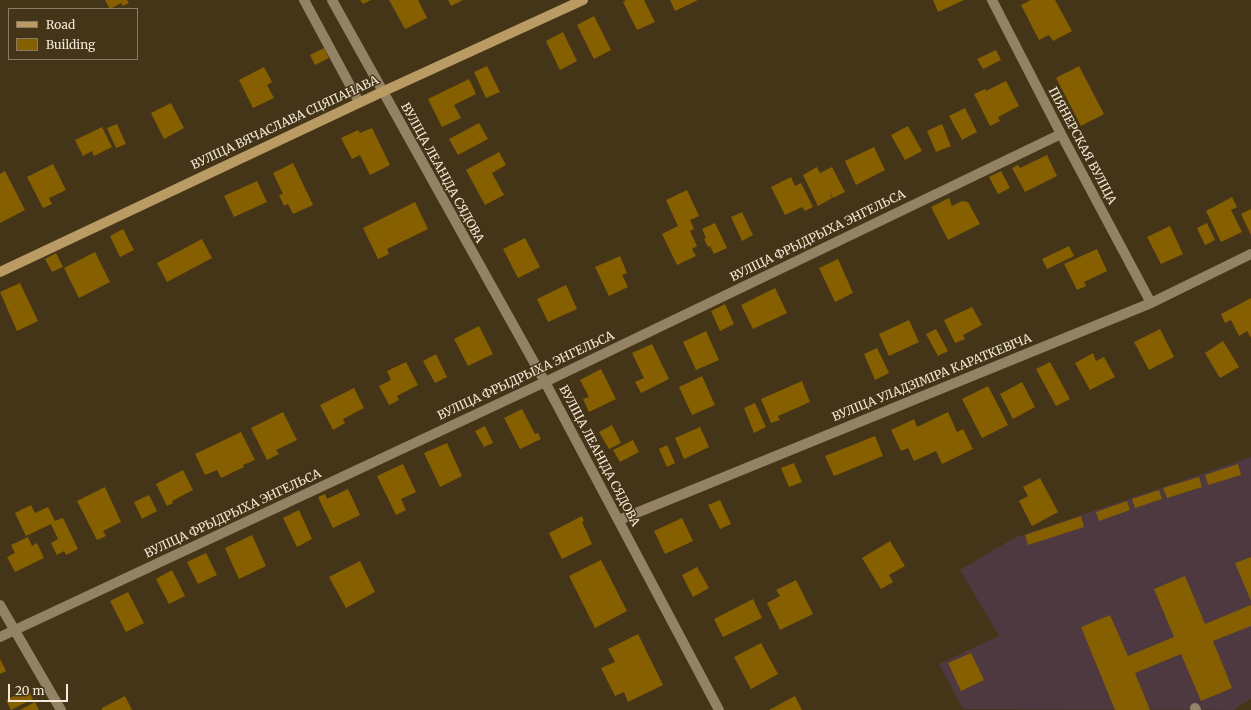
<!DOCTYPE html>
<meta charset="utf-8">
<style>
body{margin:0}
#map{position:relative;width:1251px;height:710px;overflow:hidden;background:#453518;font-family:Merriweather,serif}
canvas{display:block}
.legend{position:absolute;left:8px;top:8px;width:130px;height:52px;box-sizing:border-box;background:#453518;border:1px solid #8b7d65;margin:0;padding:5px 7px;list-style:none;font-size:12px;color:#f3e9d8}
.legend li{display:flex;align-items:center;gap:8px;height:20px}
.legend b{width:20px;border:1px solid #8b7d65}
.scale{position:absolute;left:8px;top:684px;width:60px;height:18px;box-sizing:border-box;border:2px solid #f3e9d8;border-top:0;padding-left:5px;font-size:12px;line-height:14px;white-space:nowrap;color:#f3e9d8;-webkit-text-stroke:3px #453518;paint-order:stroke}
</style>
<div id="map">
<canvas width="1251" height="710"></canvas>
<ul class="legend">
<li><b style="height:5px;background:#b99b63"></b>Road</li>
<li><b style="height:11px;background:#865f00"></b>Building</li>
</ul>
<div class="scale">20 m</div>
</div>
<script>
const g = document.querySelector('canvas').getContext('2d');
g.lineJoin = 'round';
function paint(path, color) {
  g.fillStyle = color;
  g.fill(path, 'evenodd');
}
function poly(rows) {
  const path = new Path2D();
  for (const r of rows) {
    path.moveTo(r[0], r[1]);
    for (let i = 2; i < r.length; i += 2) path.lineTo(r[i], r[i + 1]);
  }
  return path;
}
function strokePath(path, color, width, dash) {
  g.strokeStyle = color;
  g.lineWidth = width;
  g.lineCap = dash ? 'butt' : 'round';
  g.setLineDash(dash || []);
  g.stroke(path);
}
function write(font, color, halo, rows, align = 'center') {
  g.font = font + ' Merriweather,serif';
  g.lineWidth = 3;
  g.setLineDash([]);
  g.textBaseline = 'middle';
  g.strokeStyle = halo;
  g.fillStyle = color;
  for (const [text, x, y, turn = 0] of rows) {
    g.save();
    g.translate(x, y);
    g.rotate((+turn || 0) * Math.PI / 180);
    g.textAlign = isNaN(turn) ? turn : align;
    if (halo) g.strokeText(text, 0, 0);
    g.fillText(text, 0, 0);
    g.restore();
  }
}
paint(poly([
 [1251,457,1251,699,1233,710,963,709,939,664,999,636,960,570,1014,538]
]), '#4d393f');
paint(poly([
 [105,0,127,0,129,3,123,6,121,3,110,9],
 [360,0,371,0,363,4],
 [389,0,418,0,427,18,405,29],
 [448,0,463,0,451,6],
 [626,0,644,0,655,22,637,30,623,2],
 [670,0,698,0,675,11],
 [933,0,964,0,938,12],
 [1031,0,1055,0,1072,31,1053,41,1049,35,1039,40,1021,5],
 [594,16,611,50,594,59,577,25],
 [563,32,577,61,560,70,546,41],
 [324,48,329,58,315,65,310,55],
 [996,50,1001,60,983,69,977,59],
 [487,66,500,92,486,98,474,72],
 [1079,66,1104,114,1081,126,1056,78],
 [264,67,272,82,267,85,274,98,253,108,239,80],
 [469,79,476,94,454,105,461,118,442,127,428,99],
 [1006,81,1019,106,998,117,1000,121,990,126,974,94,985,89,986,91],
 [171,103,184,128,164,139,151,113],
 [965,108,977,132,962,140,949,116],
 [479,123,488,139,458,155,449,139],
 [117,124,126,144,116,148,107,128],
 [942,124,951,146,936,152,927,131],
 [908,126,922,151,905,160,891,135],
 [102,127,112,147,94,156,92,151,83,156,75,140],
 [372,128,390,165,370,175,360,155,352,159,341,138,358,130,360,133],
 [874,147,885,170,856,185,845,161],
 [499,152,506,165,492,173,504,195,485,205,466,170],
 [1047,155,1057,176,1025,192,1012,168,1018,165,1020,168],
 [293,163,313,205,293,214,288,204,284,206,279,195,283,194,273,173],
 [53,164,66,190,49,198,52,204,43,208,27,177],
 [817,167,820,173,832,167,845,192,833,198,829,190,832,198,818,206,803,175],
 [5,171,25,210,0,223,0,174],
 [1001,171,1010,188,998,194,989,177],
 [791,177,795,186,801,183,813,207,805,211,802,207,785,215,771,187],
 [257,181,267,202,234,217,224,196],
 [687,190,699,216,690,220,694,229,690,231,697,246,692,249,696,256,677,265,662,234,678,226,666,200],
 [1232,197,1237,207,1231,210,1242,232,1221,242,1206,211],
 [949,198,952,206,962,201,968,202,980,224,948,240,931,207],
 [415,202,428,229,387,249,389,254,378,259,363,228],
 [1251,209,1251,235,1241,214],
 [742,212,753,235,742,241,731,217],
 [715,223,727,248,714,254,710,246,708,247,704,239,706,238,702,229],
 [1207,223,1215,240,1205,245,1197,228],
 [1170,226,1183,254,1161,264,1147,237],
 [123,229,134,250,120,257,110,236],
 [525,238,540,267,518,278,503,249],
 [202,239,212,258,167,282,157,263],
 [1069,246,1074,256,1047,269,1042,259],
 [1097,249,1107,271,1084,282,1086,286,1077,290,1064,264],
 [95,252,110,282,79,298,64,268],
 [56,253,63,267,52,272,45,259],
 [620,256,627,273,622,275,628,287,609,296,595,267],
 [838,259,853,293,835,302,819,268],
 [20,283,38,321,17,331,0,292],
 [566,285,577,309,548,322,537,299],
 [775,288,787,313,753,329,741,305],
 [1251,298,1251,338,1247,331,1239,336,1231,320,1225,323,1221,314],
 [725,304,734,324,720,331,711,311],
 [972,307,982,325,963,335,965,339,955,343,944,320],
 [909,320,919,342,889,356,879,334],
 [479,326,493,354,468,366,454,339],
 [936,329,948,351,938,356,926,334],
 [1160,329,1174,357,1149,370,1134,342],
 [706,331,719,360,696,370,683,342],
 [1223,341,1239,367,1220,378,1205,353],
 [652,344,669,379,641,393,635,382,644,378,632,353],
 [877,348,889,373,875,380,864,354],
 [1093,353,1096,361,1104,357,1115,377,1090,390,1075,363],
 [436,354,447,377,435,383,423,361],
 [406,362,418,385,397,396,399,400,389,405,379,386,391,380,387,371],
 [1050,362,1070,399,1056,406,1036,369],
 [601,369,616,399,589,412,583,399,589,397,580,380],
 [702,376,715,405,692,415,679,387],
 [802,381,810,402,778,416,780,420,771,423,761,399],
 [1022,382,1035,407,1013,419,1000,394],
 [988,386,1008,425,982,438,962,399],
 [354,388,364,408,343,419,345,423,333,430,320,405],
 [755,403,766,427,754,433,744,408],
 [522,409,535,434,538,433,541,439,520,449,504,418],
 [283,412,297,440,276,450,279,454,267,460,251,428],
 [948,412,957,432,963,429,973,449,942,464,936,451,914,461,908,448,901,451,891,430,914,419,917,427],
 [612,425,621,443,609,449,599,432],
 [485,426,493,443,484,447,475,431],
 [700,427,709,447,684,459,675,438],
 [241,432,255,460,243,465,244,467,221,478,217,470,205,475,195,454],
 [875,436,883,456,834,476,825,456],
 [633,440,639,452,620,462,613,450],
 [447,443,462,476,440,487,424,453],
 [667,445,675,463,667,467,659,449],
 [794,463,802,482,789,487,781,468],
 [403,464,416,492,401,499,406,510,396,515,377,476],
 [1238,464,1241,475,1208,485,1205,475],
 [183,470,193,490,172,501,173,503,167,506,156,484],
 [1199,477,1202,487,1167,498,1163,488],
 [1040,478,1058,512,1032,526,1019,501,1028,496,1023,487],
 [105,487,121,522,103,531,106,536,97,540,77,501],
 [348,489,360,515,333,528,318,497,325,494,327,499],
 [1159,490,1162,499,1135,508,1132,499],
 [149,495,157,511,142,519,134,502],
 [720,500,731,524,720,529,708,505],
 [1127,501,1130,510,1099,521,1096,512],
 [31,505,35,513,48,507,55,521,63,518,78,549,66,555,64,551,57,555,51,543,58,539,51,524,26,536,15,513],
 [299,510,312,539,297,547,283,518],
 [582,516,584,521,582,522,592,544,562,559,549,533],
 [1081,516,1084,527,1028,545,1025,535],
 [682,518,693,541,665,554,654,531],
 [252,535,266,566,239,579,225,548],
 [28,537,32,546,37,543,44,558,15,572,7,557,15,553,11,545],
 [890,541,905,566,889,575,893,582,881,589,862,558],
 [206,553,217,575,198,584,187,562],
 [1251,557,1251,601,1235,563],
 [601,560,627,611,595,628,569,576],
 [360,561,375,592,346,608,329,577],
 [697,567,709,588,693,597,682,575],
 [172,570,185,596,169,604,156,579],
 [1185,576,1205,624,1251,605,1251,626,1213,641,1232,688,1201,701,1181,654,1135,673,1150,710,1115,710,1081,627,1110,615,1128,656,1174,637,1154,589],
 [796,580,813,614,780,630,767,603,780,596,776,590],
 [128,592,144,623,126,632,110,601],
 [753,599,762,618,723,637,714,619],
 [638,634,663,685,628,702,624,692,615,696,601,668,615,662,608,649],
 [761,643,778,674,751,689,734,657],
 [971,653,984,680,961,691,948,663],
 [0,659,6,671,0,674],
 [28,689,33,699,11,710,6,700],
 [125,696,132,710,102,710,102,708],
 [795,696,802,710,769,710],
 [35,702,39,710,20,710]
]), '#865f00');
strokePath(poly([
 [304,0,359,102],
 [332,0,545,382,719,710],
 [992,0,1061,134,1151,303],
 [619,520,1151,303,1251,254],
 [0,605,61,710],
 [0,637,545,382,1061,134],
 [1195,708,1196,710]
]), '#948264', 10);
strokePath(poly([
 [0,272,382,92,583,0]
]), '#b99b63', 10);
write('12px', '#f3e9d8', '#453518', [
 ["ВУЛІЦА ВЯЧАСЛАВА СЦЯПАНАВА",285,123,-25],
 ["ПІЯНЕРСКАЯ ВУЛІЦА",1082,146,62],
 ["ВУЛІЦА ЛЕАНІДА СЯДОВА",442,173,61],
 ["ВУЛІЦА ФРЫДРЫХА ЭНГЕЛЬСА",818,236,-26],
 ["ВУЛІЦА ФРЫДРЫХА ЭНГЕЛЬСА",526,376,-25],
 ["ВУЛІЦА УЛАДЗІМІРА КАРАТКЕВІЧА",932,378,-22],
 ["ВУЛІЦА ЛЕАНІДА СЯДОВА",599,456,62],
 ["ВУЛІЦА ФРЫДРЫХА ЭНГЕЛЬСА",233,514,-25]
]);
</script>
